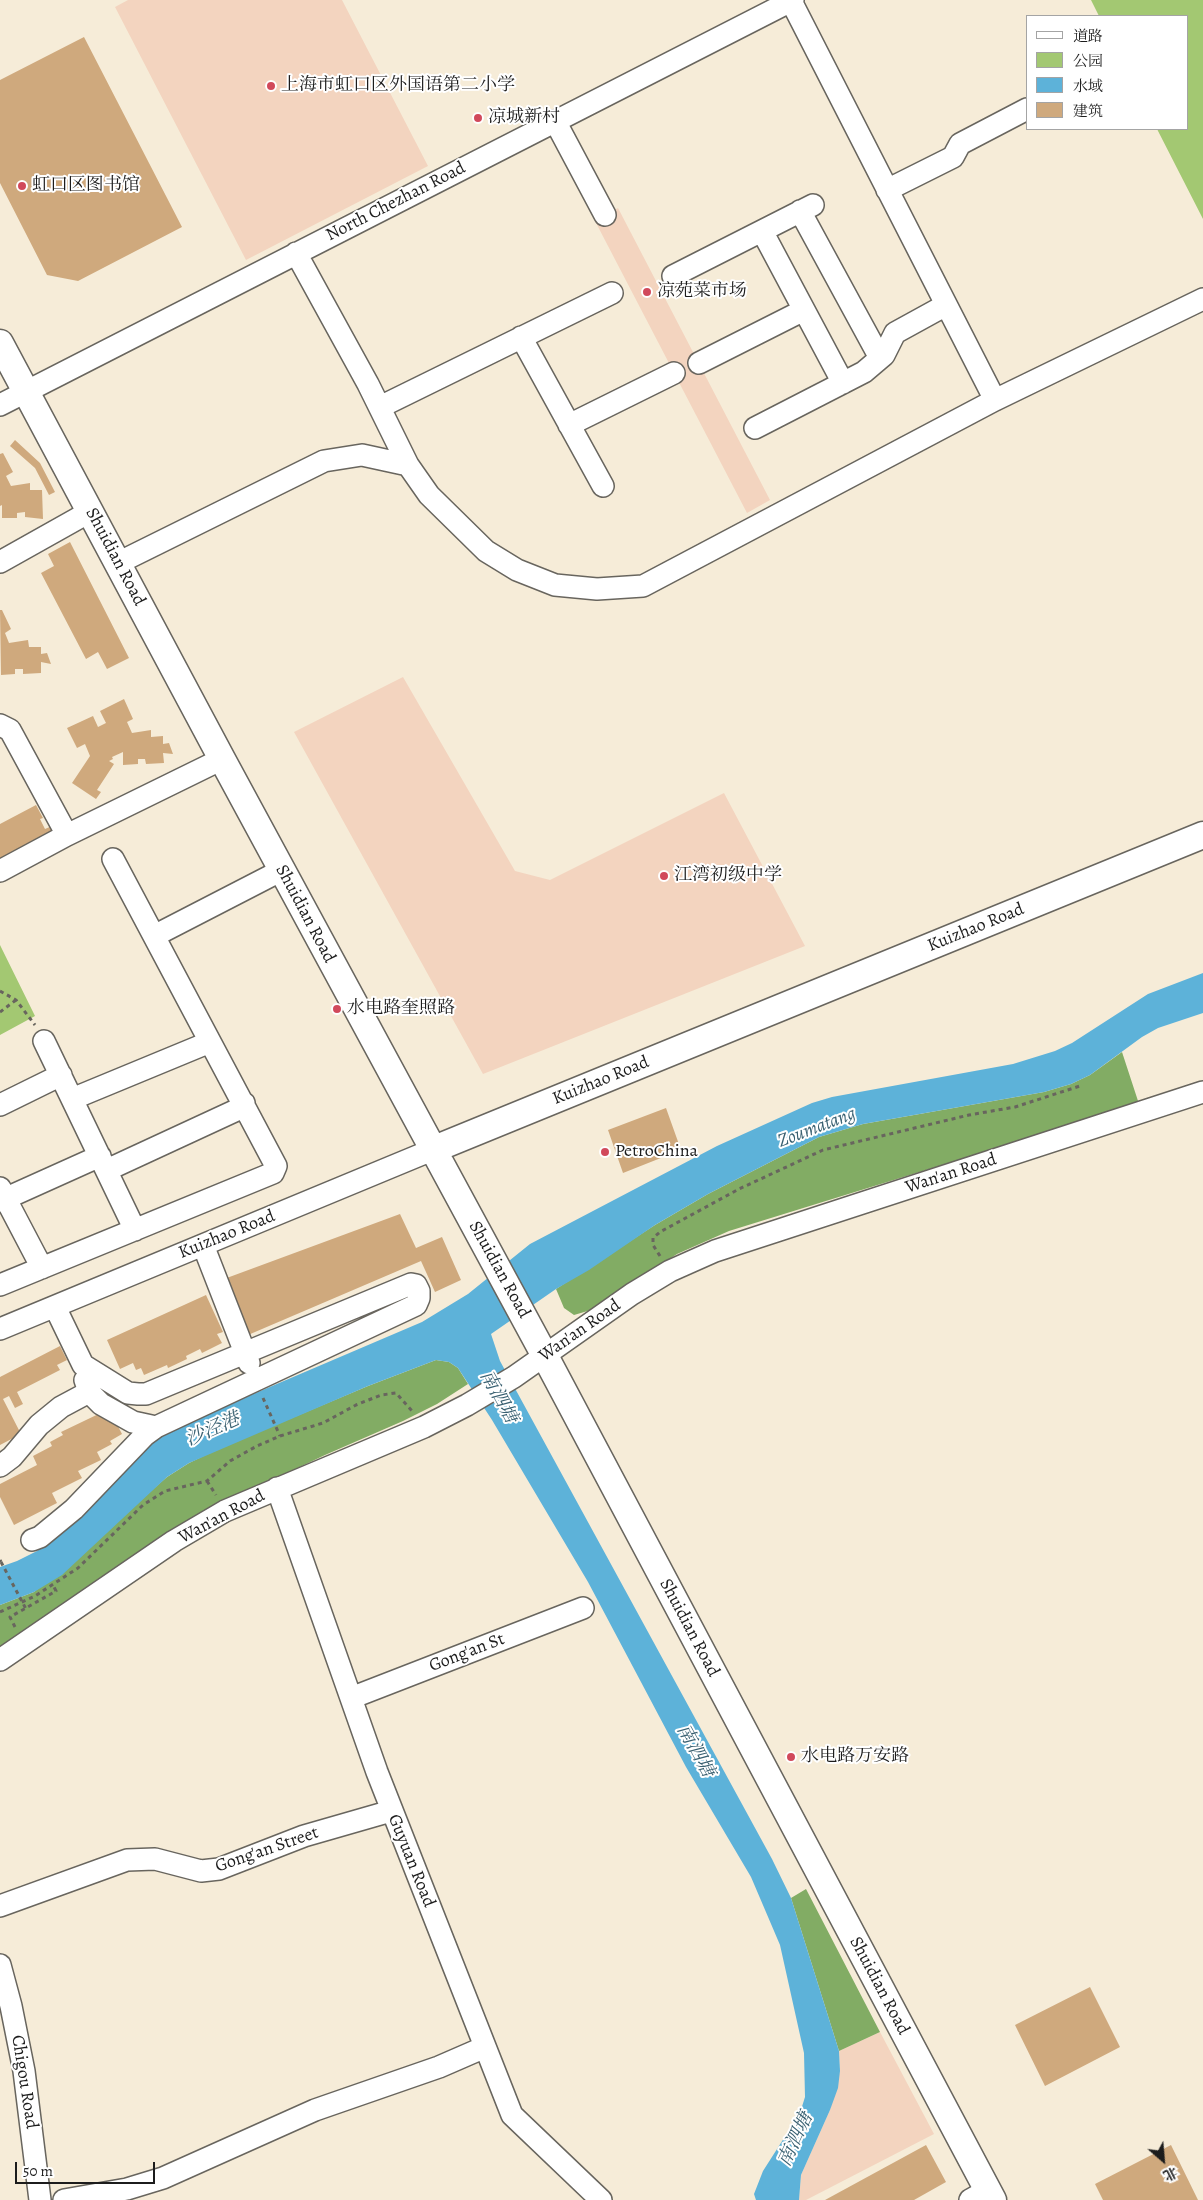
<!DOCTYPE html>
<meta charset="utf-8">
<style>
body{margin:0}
#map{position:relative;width:1203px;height:2200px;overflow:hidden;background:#f6ecd8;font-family:Alegreya,"Noto Serif SC",serif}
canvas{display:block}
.legend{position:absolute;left:1026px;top:15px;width:162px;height:115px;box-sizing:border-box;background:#fff;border:1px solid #a4a4a4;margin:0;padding:6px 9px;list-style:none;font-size:15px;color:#1c1c1c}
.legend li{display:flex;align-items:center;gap:10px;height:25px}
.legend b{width:25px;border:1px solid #a4a4a4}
.north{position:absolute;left:1138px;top:2135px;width:50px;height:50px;-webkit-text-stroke:4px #fff;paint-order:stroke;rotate:153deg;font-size:14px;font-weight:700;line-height:20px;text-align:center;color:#1c1c1c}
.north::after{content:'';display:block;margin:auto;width:18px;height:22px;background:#1c1c1c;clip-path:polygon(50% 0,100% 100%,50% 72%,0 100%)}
.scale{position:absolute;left:15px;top:2162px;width:140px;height:22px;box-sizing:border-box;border:2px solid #1c1c1c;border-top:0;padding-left:6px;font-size:15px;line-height:18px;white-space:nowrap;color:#1c1c1c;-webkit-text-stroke:4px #fff;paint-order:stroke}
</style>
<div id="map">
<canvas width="1203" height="2200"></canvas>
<ul class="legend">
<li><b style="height:6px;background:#fff"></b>道路</li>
<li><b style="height:14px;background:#a3c872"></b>公园</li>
<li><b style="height:14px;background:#5db2d9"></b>水域</li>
<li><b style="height:14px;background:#cfa97d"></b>建筑</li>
</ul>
<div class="north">北</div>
<div class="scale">50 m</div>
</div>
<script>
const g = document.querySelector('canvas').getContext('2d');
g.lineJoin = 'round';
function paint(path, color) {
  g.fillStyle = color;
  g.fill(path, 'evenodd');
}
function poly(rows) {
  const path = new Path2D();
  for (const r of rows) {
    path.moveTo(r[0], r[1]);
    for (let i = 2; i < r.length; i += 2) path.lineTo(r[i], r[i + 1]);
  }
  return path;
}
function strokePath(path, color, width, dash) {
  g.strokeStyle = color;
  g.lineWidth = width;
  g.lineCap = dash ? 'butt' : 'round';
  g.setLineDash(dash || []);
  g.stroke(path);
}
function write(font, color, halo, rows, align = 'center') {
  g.font = font + ' Alegreya,"Noto Serif SC",serif';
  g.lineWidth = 4;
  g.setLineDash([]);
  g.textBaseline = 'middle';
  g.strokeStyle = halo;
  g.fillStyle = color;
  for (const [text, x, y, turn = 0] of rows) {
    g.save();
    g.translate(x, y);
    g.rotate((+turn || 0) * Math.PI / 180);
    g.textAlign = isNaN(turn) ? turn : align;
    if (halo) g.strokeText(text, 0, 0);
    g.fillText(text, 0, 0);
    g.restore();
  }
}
paint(poly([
 [128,0,342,0,428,166,246,260,115,7],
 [618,208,770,500,747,513,595,221],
 [403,677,515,871,550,880,724,793,805,946,483,1074,294,732],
 [880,2032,934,2134,806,2200,799,2200,801,2175,830,2110,840,2071,839,2051]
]), '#f3d4bf');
paint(poly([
 [1091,0,1203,0,1203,219,1157,129,1187,129,1187,16,1099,16],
 [0,945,35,1016,0,1035]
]), '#a3c872');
paint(poly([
 [1122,1052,1139,1104,729,1231,677,1254,591,1310,574,1315,564,1308,556,1289,655,1225,708,1194,819,1137,863,1124,1044,1092,1071,1084,1090,1075],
 [436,1360,449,1362,458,1368,468,1384,437,1404,403,1421,325,1455,249,1491,151,1543,0,1652,0,1605,34,1592,167,1477,189,1463,218,1449,368,1386],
 [806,1889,880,2032,839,2051,791,1898]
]), '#82ac64');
paint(poly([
 [1203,973,1203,1013,1158,1028,1142,1037,1090,1075,1071,1084,1044,1092,863,1124,819,1137,708,1194,655,1225,589,1270,556,1289,491,1334,500,1361,772,1859,791,1898,839,2051,840,2071,838,2088,830,2110,801,2175,799,2200,756,2200,754,2194,763,2171,800,2113,805,2097,804,2053,780,1945,751,1877,686,1767,588,1582,492,1420,458,1368,449,1362,436,1360,368,1386,189,1463,167,1477,62,1575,34,1592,0,1605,0,1567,17,1561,37,1551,55,1537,139,1452,162,1433,422,1322,468,1294,530,1244,717,1146,812,1103,832,1097,1013,1064,1055,1051,1072,1043,1148,994]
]), '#5db2d9');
paint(poly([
 [84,37,182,227,78,281,47,275,0,183,0,80],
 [15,440,40,463,55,492,49,495,35,468,10,446],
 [3,453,13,472,6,476,11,486,30,483,30,490,42,490,43,519,25,517,25,512,17,513,17,518,2,518,2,505,0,506,0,454],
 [70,542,129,658,107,669,98,652,86,659,41,573,54,566,48,554],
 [0,610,2,610,11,629,5,633,9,643,28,640,29,647,41,647,41,654,47,653,51,664,41,662,41,673,23,674,23,669,15,669,15,674,1,675],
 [124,699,133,719,127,722,132,733,151,730,151,737,163,736,163,744,169,743,173,754,163,753,164,763,146,764,145,759,138,759,138,764,123,765,123,752,112,757,113,759,109,761,114,764,97,790,101,792,96,799,72,783,90,756,85,744,77,748,67,728,93,716,98,727,106,723,100,711],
 [36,805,43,818,40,819,45,829,52,826,58,837,0,863,0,824],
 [666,1108,681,1150,623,1173,608,1130],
 [400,1214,416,1248,442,1237,461,1280,435,1292,421,1261,248,1335,224,1279],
 [206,1295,223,1332,217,1334,222,1343,202,1353,200,1349,186,1356,187,1359,168,1368,167,1365,144,1375,141,1368,136,1370,133,1363,120,1369,107,1340],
 [60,1346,67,1360,57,1365,60,1370,17,1392,23,1404,15,1408,9,1396,3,1399,21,1434,0,1445,0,1377],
 [109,1409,122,1434,110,1441,112,1444,97,1452,101,1460,78,1471,82,1478,52,1493,57,1503,14,1525,0,1497,0,1484,37,1465,33,1456,52,1446,50,1442,63,1435,61,1432],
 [1090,1987,1120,2047,1045,2086,1015,2025],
 [926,2145,946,2182,914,2200,825,2200],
 [1171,2145,1198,2200,1103,2200,1095,2184]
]), '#cfa97d');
const minor = poly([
 [791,1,995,400],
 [555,121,605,215],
 [887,190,953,157,960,144,1027,109],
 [800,211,880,358],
 [762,231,843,383],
 [296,253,368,384,408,465,429,495,486,551,517,570,555,585,597,589,643,586,995,400,1203,299],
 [673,276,813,205],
 [521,337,603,486],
 [699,363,804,310],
 [0,405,793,0],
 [380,407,612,293],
 [569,425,674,373],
 [755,428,864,372,884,355,895,333,946,305],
 [0,562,91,511],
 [118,563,324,461,362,455,408,465],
 [0,725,10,730,67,835],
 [0,871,67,835,222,759],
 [154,936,282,870],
 [44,1041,135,1230],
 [72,1099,210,1042],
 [0,1105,61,1075],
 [107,1170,241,1108,244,1103],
 [0,1188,42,1268],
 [0,1201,100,1156],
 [203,1245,249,1363],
 [0,1285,273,1173,276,1166,113,859],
 [0,1329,432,1150],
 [85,1380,89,1392,101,1404,133,1422,156,1427],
 [0,1466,12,1457,39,1425,61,1407,89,1392],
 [277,1488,377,1772,512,2115,601,2200],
 [32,1540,40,1537,74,1509,145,1435,156,1427,416,1305,419,1298,419,1291,416,1285,411,1284,146,1394,138,1394,128,1393,83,1365,55,1307],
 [0,1660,174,1541,225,1511,424,1427,467,1405,514,1377,632,1294,670,1271,715,1251,1203,1092],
 [351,1698,583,1608],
 [0,1906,127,1860,155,1859,201,1871,219,1869,304,1836,391,1811],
 [0,1965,11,2006,24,2071,40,2200],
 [64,2200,127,2189,163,2178,315,2110,439,2067,485,2047],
 [970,2200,988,2190]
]);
const major = poly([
 [0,343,222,759,545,1356,993,2200],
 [432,1150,1203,835]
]);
strokePath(minor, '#68655e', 24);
strokePath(major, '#68655e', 29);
strokePath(poly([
 [0,991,16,1000,35,1025],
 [0,1012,16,1000],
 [660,1256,653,1245,653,1238,660,1232,739,1189,823,1150,969,1115,1015,1107,1080,1086],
 [263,1398,280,1436],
 [207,1481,216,1495],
 [0,1560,1,1562],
 [0,1612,35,1596,78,1568,143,1505,165,1491,207,1481,230,1461,257,1446,280,1436,323,1423,356,1405,381,1395,396,1393,413,1412],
 [15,1627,10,1617,56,1591,53,1585]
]), '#68655e', 3, [4, 4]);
strokePath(minor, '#fff', 21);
strokePath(major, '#fff', 26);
strokePath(poly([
 [1,1562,26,1609]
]), '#68655e', 3, [4, 4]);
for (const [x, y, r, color] of [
 [271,86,5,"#d1495b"],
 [478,118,5,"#d1495b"],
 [22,186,5,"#d1495b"],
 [647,292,5,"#d1495b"],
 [664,876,5,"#d1495b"],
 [337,1009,5,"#d1495b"],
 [605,1152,5,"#d1495b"],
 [791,1757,5,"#d1495b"]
]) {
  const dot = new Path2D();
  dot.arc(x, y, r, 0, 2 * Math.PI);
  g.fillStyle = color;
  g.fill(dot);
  strokePath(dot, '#fff', 2);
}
write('18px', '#1c1c1c', '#fff', [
 ["上海市虹口区外国语第二小学",281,86],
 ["凉城新村",488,118],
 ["虹口区图书馆",32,186],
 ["凉苑菜市场",657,292],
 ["江湾初级中学",674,876],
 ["水电路奎照路",347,1009],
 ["PetroChina",615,1152],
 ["水电路万安路",801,1757]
], 'left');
write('18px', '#1c1c1c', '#fff', [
 ["North Chezhan Road",396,202,-27],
 ["Shuidian Road",115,557,62],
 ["Shuidian Road",305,914,62],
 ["Kuizhao Road",976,928,-22],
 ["Kuizhao Road",601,1081,-22],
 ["Wan'an Road",951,1174,-18],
 ["Kuizhao Road",227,1235,-22],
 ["Shuidian Road",499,1270,61],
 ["Wan'an Road",580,1331,-35],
 ["Wan'an Road",222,1517,-28],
 ["Shuidian Road",689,1628,62],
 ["Gong'an St",467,1653,-21],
 ["Gong'an Street",267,1850,-19],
 ["Guyuan Road",411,1861,68],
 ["Shuidian Road",879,1986,62],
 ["Chigou Road",24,2082,81]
]);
write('italic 19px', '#396071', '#fff', [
 ["Zoumatang",817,1128,-21],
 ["南泗塘",498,1397,61],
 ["沙泾港",213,1430,-24],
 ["南泗塘",695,1751,61],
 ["南泗塘",796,2140,-65]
]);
</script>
